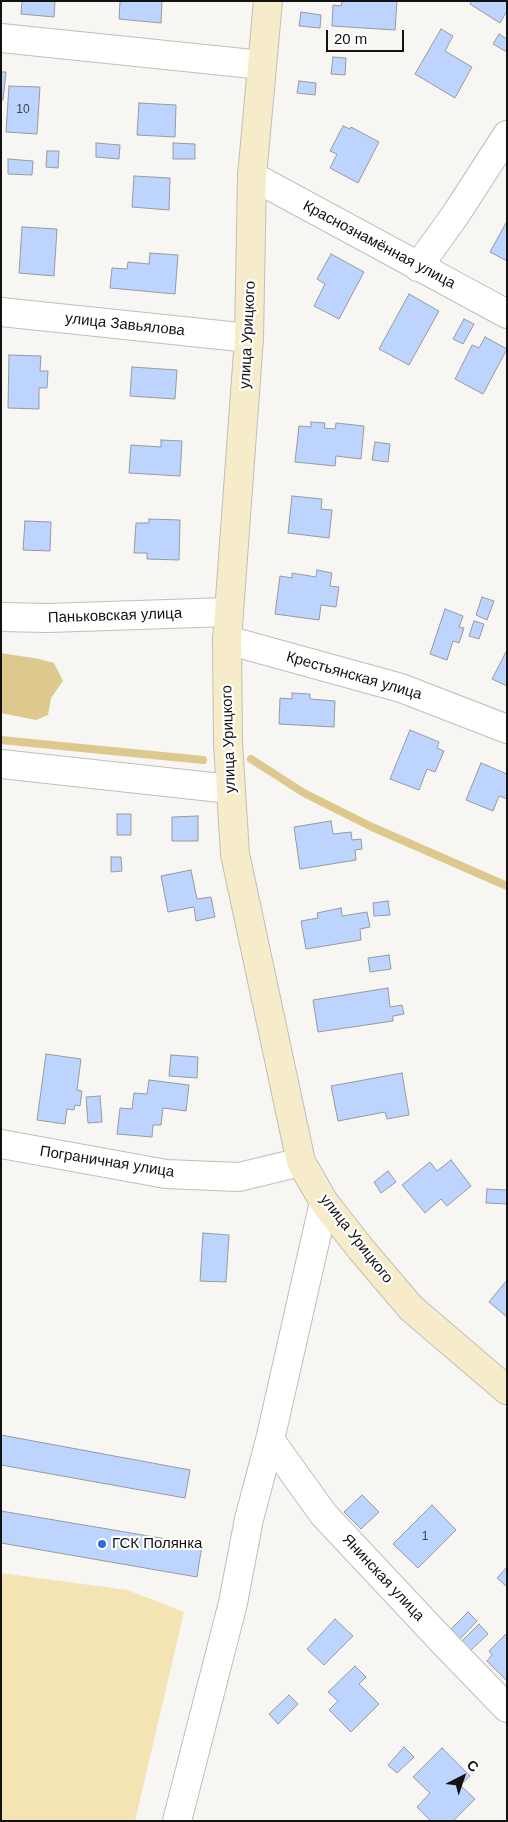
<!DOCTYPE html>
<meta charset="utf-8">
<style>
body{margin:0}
#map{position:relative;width:508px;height:1822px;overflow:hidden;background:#f7f6f3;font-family:Arial,sans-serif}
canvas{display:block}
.frame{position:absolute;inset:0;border:2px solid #121211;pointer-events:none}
.north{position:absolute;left:438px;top:1752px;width:50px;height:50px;-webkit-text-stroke:4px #fff;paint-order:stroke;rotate:41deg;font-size:14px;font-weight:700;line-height:20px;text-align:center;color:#121211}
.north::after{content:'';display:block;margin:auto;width:18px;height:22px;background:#121211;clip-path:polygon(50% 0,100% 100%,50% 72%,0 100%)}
.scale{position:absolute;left:326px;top:30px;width:78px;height:22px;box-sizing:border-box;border:2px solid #121211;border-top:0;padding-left:6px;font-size:15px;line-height:18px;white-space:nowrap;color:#121211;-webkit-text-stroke:4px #fff;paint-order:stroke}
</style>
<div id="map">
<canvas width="508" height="1822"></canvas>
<div class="frame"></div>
<div class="north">С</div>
<div class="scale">20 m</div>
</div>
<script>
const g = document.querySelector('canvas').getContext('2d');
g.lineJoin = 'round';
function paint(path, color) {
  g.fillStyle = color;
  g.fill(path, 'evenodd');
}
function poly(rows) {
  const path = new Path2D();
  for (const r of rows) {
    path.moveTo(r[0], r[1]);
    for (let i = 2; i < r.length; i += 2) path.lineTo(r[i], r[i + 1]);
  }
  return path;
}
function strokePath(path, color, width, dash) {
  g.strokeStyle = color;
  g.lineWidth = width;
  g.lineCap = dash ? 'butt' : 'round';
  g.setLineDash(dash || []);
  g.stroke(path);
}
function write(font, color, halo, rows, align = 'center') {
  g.font = font + ' Arial,sans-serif';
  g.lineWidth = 4.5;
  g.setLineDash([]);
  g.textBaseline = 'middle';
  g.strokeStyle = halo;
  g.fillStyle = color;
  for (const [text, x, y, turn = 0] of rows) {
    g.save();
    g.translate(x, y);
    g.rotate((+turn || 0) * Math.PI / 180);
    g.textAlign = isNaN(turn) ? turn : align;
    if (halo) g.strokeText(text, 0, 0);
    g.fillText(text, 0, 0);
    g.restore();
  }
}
paint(poly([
 [1,1573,127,1590,184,1612,135,1821,1,1821]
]), '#f4e3b3');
paint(poly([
 [1,653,39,659,54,663,63,681,51,698,48,715,36,720,1,713]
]), '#ddc88d');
strokePath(poly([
 [1,740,203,760],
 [251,759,304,793,372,827,507,886]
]), '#ddc88d', 8);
const building = poly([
 [22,1,55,1,54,17,21,14,22,1],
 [120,1,162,1,161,23,119,19,120,1],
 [342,1,397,1,395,30,332,26,333,5,341,6,342,1],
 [471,1,507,1,507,11,500,23,470,4,471,1],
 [301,12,321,15,320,28,299,26,301,12],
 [441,29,453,36,445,51,472,67,455,98,415,74,441,29],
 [499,34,507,39,507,52,493,44,499,34],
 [333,57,346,58,345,75,331,74,333,57],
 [1,72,6,72,3,100,1,100,1,72],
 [299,81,316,83,315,95,297,93,299,81],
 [9,86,40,87,37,134,6,132,9,86],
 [139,103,176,105,175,137,137,135,139,103],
 [343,126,350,129,351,127,379,142,358,183,330,168,337,154,330,151,343,126],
 [96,143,120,145,119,159,96,157,96,143],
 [173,143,195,144,195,159,173,159,173,143],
 [47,151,59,151,58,168,46,167,47,151],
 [8,159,33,161,32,175,8,174,8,159],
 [134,176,170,178,169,210,132,207,134,176],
 [506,223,507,224,507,261,490,252,506,223],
 [22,227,57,229,54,276,19,273,22,227],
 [150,253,178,255,175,294,110,288,112,268,127,269,128,262,149,264,150,253],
 [331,254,364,272,339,319,314,306,325,284,317,279,331,254],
 [409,294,439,311,409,365,379,349,409,294],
 [464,319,474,324,463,344,453,339,464,319],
 [485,337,507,349,483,394,455,379,472,345,479,348,485,337],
 [9,355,41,356,40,371,48,371,47,388,39,388,39,409,8,408,9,355],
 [132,367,177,370,175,399,130,396,132,367],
 [311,422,325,423,324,428,335,429,336,423,364,426,361,459,336,456,335,466,295,462,299,426,311,427,311,422],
 [161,440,182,441,180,476,129,473,131,445,161,447,161,440],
 [375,442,390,444,388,462,372,460,375,442],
 [292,496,322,499,321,509,332,510,329,538,288,533,292,496],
 [149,519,180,520,179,560,147,559,147,553,134,553,136,523,149,523,149,519],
 [25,521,51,522,50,551,23,550,25,521],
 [317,570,332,573,330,586,339,587,336,607,321,605,319,620,275,614,280,576,292,578,292,573,316,577,317,570],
 [482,597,494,601,487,620,476,615,482,597],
 [445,609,463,616,459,627,464,628,459,643,453,641,447,660,430,654,445,609],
 [474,621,484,624,479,639,469,636,474,621],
 [507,650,507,686,492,679,507,650],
 [292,693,310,694,310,699,335,701,334,727,279,724,280,698,292,699,292,693],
 [410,730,439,742,437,748,444,751,435,772,427,769,419,790,390,779,410,730],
 [481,763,507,774,507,799,499,796,493,811,466,800,481,763],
 [117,814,131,814,131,835,117,835,117,814],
 [198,816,198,841,172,841,172,817,198,816],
 [331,821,333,834,351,832,352,840,361,839,362,849,355,850,356,860,300,869,294,827,331,821],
 [111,857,121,857,122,871,111,872,111,857],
 [191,870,197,899,211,897,215,917,196,921,194,907,168,912,161,876,191,870],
 [388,901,390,915,374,916,373,903,388,901],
 [341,908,342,916,367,912,370,927,360,929,361,940,306,949,301,921,318,918,317,913,341,908],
 [389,955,391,969,370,972,368,958,389,955],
 [388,988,390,1007,402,1005,404,1014,393,1016,393,1021,318,1032,313,1000,388,988],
 [46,1054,81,1059,77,1090,82,1091,80,1106,75,1105,74,1110,67,1109,65,1124,37,1120,46,1054],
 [171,1055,198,1057,197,1078,169,1076,171,1055],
 [402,1073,409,1115,387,1119,385,1112,338,1121,331,1086,402,1073],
 [149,1080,189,1085,186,1111,163,1108,161,1125,153,1125,152,1137,117,1134,120,1108,132,1109,134,1093,147,1094,149,1080],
 [100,1096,102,1122,88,1123,86,1097,100,1096],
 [451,1160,471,1186,447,1206,441,1199,425,1213,402,1185,430,1162,437,1171,451,1160],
 [388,1171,396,1182,381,1193,374,1182,388,1171],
 [487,1189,507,1190,507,1204,486,1203,487,1189],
 [203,1233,229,1235,226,1282,200,1281,203,1233],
 [507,1280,507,1317,489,1302,507,1280],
 [1,1435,190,1470,185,1498,1,1465,1,1435],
 [362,1495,379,1512,361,1529,344,1512,362,1495],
 [432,1505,456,1530,418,1568,393,1544,432,1505],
 [1,1511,202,1545,197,1577,1,1543,1,1511],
 [507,1567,507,1587,497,1578,507,1567],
 [468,1612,477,1621,459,1640,450,1630,468,1612],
 [335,1619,353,1636,324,1665,307,1649,335,1619],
 [479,1624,488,1634,471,1650,462,1641,479,1624],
 [507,1633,507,1681,487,1661,492,1655,489,1651,507,1633],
 [355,1666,366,1677,359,1684,379,1704,351,1732,329,1710,338,1701,328,1692,355,1666],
 [289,1695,298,1704,278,1724,269,1714,289,1695],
 [404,1747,414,1757,397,1773,388,1765,404,1747],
 [442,1748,470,1776,460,1785,475,1799,453,1821,431,1821,417,1807,430,1793,413,1777,442,1748]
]);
paint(building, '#bcd4fe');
strokePath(building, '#989a9d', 1);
const street = poly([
 [1,38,262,65],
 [252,176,507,314],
 [418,267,456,214,507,135],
 [1,312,249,338],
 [1,617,48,618,228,612],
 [227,640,401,688,507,729],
 [1,764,230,789],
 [1,1144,166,1174,239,1177,301,1162],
 [270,1440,324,1515,446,1645,507,1708],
 [177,1821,233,1603,249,1519,270,1440,324,1202]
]);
const secondary = poly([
 [268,1,252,176,249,338,227,640,228,743,235,854,301,1162,324,1202,360,1248,411,1308,507,1390]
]);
strokePath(street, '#bfbebb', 30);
strokePath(secondary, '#bfbebb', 30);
strokePath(street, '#fff', 28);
strokePath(secondary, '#f7ecca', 28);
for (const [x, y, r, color] of [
 [102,1544,5,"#336bda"]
]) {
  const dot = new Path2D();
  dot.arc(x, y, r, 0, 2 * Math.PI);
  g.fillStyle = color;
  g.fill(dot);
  strokePath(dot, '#fff', 2);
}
write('12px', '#3c424c', null, [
 ["10",23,110],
 ["1",425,1537]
]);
write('15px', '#121211', '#fff', [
 ["Краснознамённая улица",379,245,28],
 ["улица Завьялова",125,325,6],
 ["улица Урицкого",248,335,-87],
 ["Паньковская улица",115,616,-2],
 ["Крестьянская улица",354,676,16],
 ["улица Урицкого",229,739,-92],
 ["Пограничная улица",107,1162,9],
 ["улица Урицкого",356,1239,52],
 ["Янинская улица",383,1578,47]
]);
write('15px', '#121211', '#fff', [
 ["ГСК Полянка",112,1544]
], 'left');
</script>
